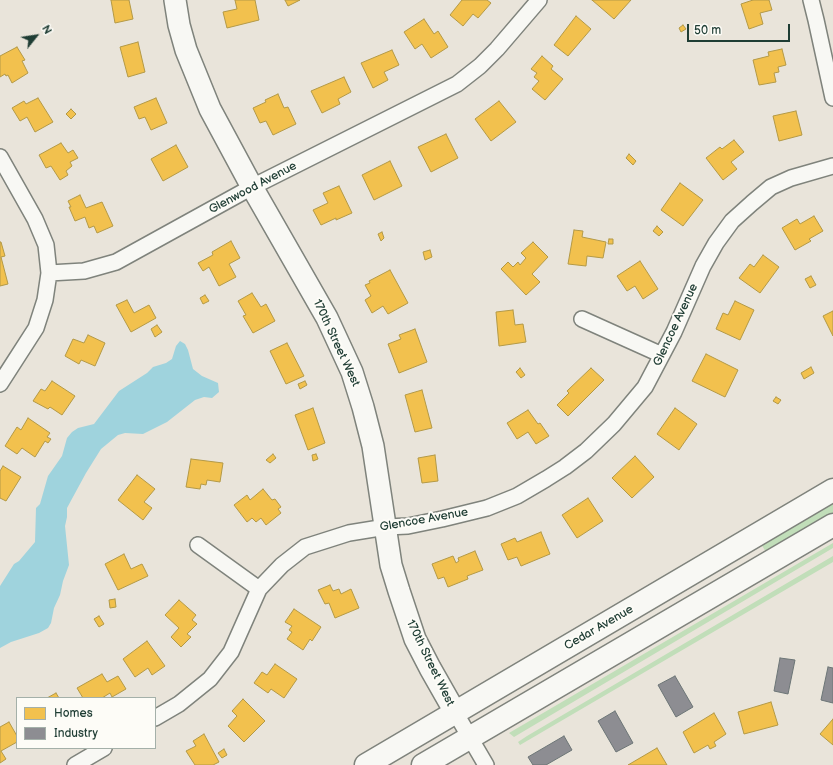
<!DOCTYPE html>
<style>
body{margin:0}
#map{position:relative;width:833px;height:765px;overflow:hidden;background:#e9e4da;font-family:"Balsamiq Sans",sans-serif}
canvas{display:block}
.legend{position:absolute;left:16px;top:697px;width:140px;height:52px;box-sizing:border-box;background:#fdfcf7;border:1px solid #a4b0a9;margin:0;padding:5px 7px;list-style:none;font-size:12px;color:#1f3d34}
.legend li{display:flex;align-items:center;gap:8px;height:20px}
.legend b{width:20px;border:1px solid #a4b0a9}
.north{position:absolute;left:16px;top:16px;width:40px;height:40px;-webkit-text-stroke:3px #fdfcf7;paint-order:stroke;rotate:60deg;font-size:11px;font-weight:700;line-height:16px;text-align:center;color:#1f3d34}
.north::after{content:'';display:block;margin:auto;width:14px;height:18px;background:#1f3d34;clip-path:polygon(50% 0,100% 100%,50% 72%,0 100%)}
.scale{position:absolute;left:687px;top:24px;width:103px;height:18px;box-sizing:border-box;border:2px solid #1f3d34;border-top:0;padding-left:5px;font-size:12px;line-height:14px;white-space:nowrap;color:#1f3d34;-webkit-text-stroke:3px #fdfcf7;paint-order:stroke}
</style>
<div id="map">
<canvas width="833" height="765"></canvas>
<ul class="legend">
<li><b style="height:11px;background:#f2c14e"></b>Homes</li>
<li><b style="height:11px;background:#8d8d92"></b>Industry</li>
</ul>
<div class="north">N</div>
<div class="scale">50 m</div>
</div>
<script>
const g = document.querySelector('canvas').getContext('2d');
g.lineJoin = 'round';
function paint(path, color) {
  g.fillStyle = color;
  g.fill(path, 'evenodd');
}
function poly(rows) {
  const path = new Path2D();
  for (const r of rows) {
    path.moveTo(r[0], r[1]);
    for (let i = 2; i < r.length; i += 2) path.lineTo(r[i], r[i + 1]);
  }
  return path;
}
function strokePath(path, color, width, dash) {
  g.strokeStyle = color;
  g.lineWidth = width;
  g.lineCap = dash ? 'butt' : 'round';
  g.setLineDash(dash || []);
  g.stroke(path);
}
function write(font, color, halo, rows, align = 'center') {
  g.font = font + ' "Balsamiq Sans",sans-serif';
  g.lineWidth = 4;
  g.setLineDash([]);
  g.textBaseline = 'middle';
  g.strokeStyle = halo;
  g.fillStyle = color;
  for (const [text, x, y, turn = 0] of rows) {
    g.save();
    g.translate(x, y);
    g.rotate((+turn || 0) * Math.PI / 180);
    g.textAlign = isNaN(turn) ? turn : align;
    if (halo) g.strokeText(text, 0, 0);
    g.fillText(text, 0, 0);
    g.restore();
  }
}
paint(poly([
 [833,502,833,513,766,552,761,544],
 [833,543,833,548,514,737,509,733],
 [833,556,833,562,520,745,518,742,527,736]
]), '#c1deb9');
paint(poly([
 [180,341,185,344,188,350,193,369,202,376,218,383,219,392,212,398,204,397,195,400,167,422,143,434,125,433,118,435,101,449,86,473,67,508,67,517,65,526,69,565,63,581,60,595,54,608,51,623,48,628,39,633,11,642,0,648,0,586,14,564,19,561,35,542,36,508,40,504,48,476,62,456,67,438,72,432,78,428,94,424,119,391,147,373,153,367,166,363,172,359,176,346]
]), '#9fd3dd');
const homes = poly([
 [111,0,129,0,133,19,115,23,111,0],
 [235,0,255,0,259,20,227,28,223,12,237,9,235,0],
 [285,0,300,0,288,6,285,0],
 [462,0,487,0,491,3,478,18,473,14,463,26,450,15,462,0],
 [592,0,631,0,614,19,592,0],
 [753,0,769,0,772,10,760,13,763,24,749,29,741,4,753,0],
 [576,16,591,29,568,56,554,45,576,16],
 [424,19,434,34,438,31,448,47,431,58,422,44,415,49,404,32,424,19],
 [683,25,686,29,681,32,679,28,683,25],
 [138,42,145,72,128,77,120,47,138,42],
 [17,47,25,60,22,61,28,73,12,83,8,75,6,76,5,74,0,77,0,56,17,47],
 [782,49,786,65,778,67,779,72,774,73,776,82,759,85,753,60,769,56,768,52,782,49],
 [392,50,399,65,384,72,388,80,373,88,361,63,392,50],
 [542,56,553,66,551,69,563,79,545,100,532,89,539,81,534,77,537,73,531,69,542,56],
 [344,77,351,92,338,99,340,104,322,113,311,91,344,77],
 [278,94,284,108,288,107,296,124,273,135,266,121,260,123,253,108,266,102,265,100,278,94],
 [38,98,53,122,35,132,27,117,20,121,12,108,24,101,26,104,38,98],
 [156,98,167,123,151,130,145,117,139,119,134,107,156,98],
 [499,101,516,122,491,141,475,119,499,101],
 [71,109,76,114,71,119,66,114,71,109],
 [796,111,802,135,779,141,773,116,796,111],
 [446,134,458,158,431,172,418,147,446,134],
 [734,140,744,152,731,162,737,169,723,180,706,158,720,147,722,149,734,140],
 [61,143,68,153,73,150,78,158,70,162,72,166,66,171,68,175,60,180,51,166,46,168,39,155,61,143],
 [176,145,188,167,163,181,151,159,176,145],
 [629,154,636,161,633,165,626,158,629,154],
 [390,161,402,186,374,200,362,175,390,161],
 [680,183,703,200,683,226,661,210,680,183],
 [339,186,352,213,336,220,336,218,321,225,313,210,328,203,323,193,339,186],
 [80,195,86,208,102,202,113,226,97,233,94,226,89,228,85,217,75,221,69,207,71,207,68,201,80,195],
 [814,216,823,231,809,239,811,241,795,250,782,228,797,219,800,224,814,216],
 [657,226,663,232,659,236,653,231,657,226],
 [574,230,583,231,582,237,606,242,603,258,587,256,586,266,568,264,574,230],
 [382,232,384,238,381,241,378,234,382,232],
 [609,239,613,239,613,244,608,244,609,239],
 [231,241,240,258,229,264,236,277,219,286,209,267,203,271,198,263,213,255,212,252,231,241],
 [0,242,1,242,5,256,1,257,8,284,0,286,0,242],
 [533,242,548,257,532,274,540,282,526,295,501,269,508,262,513,267,518,262,520,265,526,258,521,253,533,242],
 [430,250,432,257,425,260,423,252,430,250],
 [763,255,779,267,760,293,739,278,750,264,754,267,763,255],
 [640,261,658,289,643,299,635,286,627,291,617,276,640,261],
 [390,270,408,303,388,314,383,306,372,313,365,300,371,296,365,285,370,283,369,281,390,270],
 [811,276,816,285,810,288,805,279,811,276],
 [252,293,261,307,266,304,275,321,253,333,243,316,246,315,238,301,252,293],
 [205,295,209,301,203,304,200,298,205,295],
 [127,300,134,313,149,305,156,318,131,332,116,305,127,300],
 [735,301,754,310,740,340,716,329,723,313,728,315,735,301],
 [513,310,515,325,523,324,526,342,499,346,496,312,513,310],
 [833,311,833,336,823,316,833,311],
 [157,325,162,332,155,337,151,329,157,325],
 [415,329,427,362,399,373,388,344,401,339,399,335,415,329],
 [88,335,105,343,95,366,81,360,79,364,65,356,73,339,84,343,88,335],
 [287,343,304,376,286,384,270,351,287,343],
 [706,354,738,370,725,397,692,381,706,354],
 [811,367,814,373,804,379,801,373,811,367],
 [520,368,525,375,521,378,516,372,520,368],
 [591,368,604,380,568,416,557,405,569,393,567,391,591,368],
 [52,381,75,396,62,415,50,407,48,409,33,401,41,389,45,391,52,381],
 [305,381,307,385,300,389,298,384,305,381],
 [422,390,432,428,415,432,405,395,422,390],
 [776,397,781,400,778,404,773,401,776,397],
 [313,408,325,443,308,450,295,415,313,408],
 [675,408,697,424,679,450,657,434,675,408],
 [528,410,538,424,540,423,549,436,536,444,528,432,517,439,507,423,528,410],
 [28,418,50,433,47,437,51,439,48,443,45,441,35,457,22,448,17,454,5,446,17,427,21,430,28,418],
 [273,454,276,458,270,463,266,460,273,454],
 [316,454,318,459,313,461,312,455,316,454],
 [435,455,438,481,422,483,418,458,435,455],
 [635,456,654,477,632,498,612,478,635,456],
 [191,459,223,463,220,482,207,480,206,485,201,484,200,489,186,487,191,459],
 [3,466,21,477,6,501,0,498,0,471,3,466],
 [137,475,155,489,144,502,152,508,143,520,118,500,137,475],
 [263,489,272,500,275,499,281,507,278,509,281,513,266,525,261,518,256,522,252,518,247,522,234,505,247,495,250,500,263,489],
 [588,498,603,521,577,538,562,515,588,498],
 [541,532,550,554,521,566,517,557,508,560,501,544,515,538,517,542,541,532],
 [475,551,483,570,467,576,468,579,448,587,444,577,438,579,432,564,453,556,456,563,459,561,458,558,475,551],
 [124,554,131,569,142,564,148,576,118,590,105,564,124,554],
 [330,585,333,591,339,589,341,594,351,589,359,608,335,618,329,603,325,604,318,590,330,585],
 [115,599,116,607,110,608,109,600,115,599],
 [179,600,196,615,192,620,197,624,187,634,191,637,181,647,171,637,179,628,165,615,179,600],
 [294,609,321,627,312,641,310,639,303,650,287,639,292,632,289,630,292,626,285,622,294,609],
 [99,616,104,624,99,627,94,619,99,616],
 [147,641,165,666,152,675,148,668,135,677,123,659,147,641],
 [275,664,297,679,284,698,271,689,268,693,254,683,262,672,267,675,275,664],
 [102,674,107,682,118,676,126,689,112,697,110,693,102,698,83,698,77,688,102,674],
 [56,693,59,698,47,698,56,693],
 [243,699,265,721,244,742,228,726,237,716,232,711,243,699],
 [771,702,778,725,744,734,738,712,771,702],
 [714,713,726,734,714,742,716,746,710,749,708,745,694,753,683,732,714,713],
 [833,719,833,745,820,734,833,719],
 [9,722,17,736,17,742,1,751,6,759,0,763,0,727,9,722],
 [204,734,219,762,213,765,195,765,186,751,196,746,193,741,204,734],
 [657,748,667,765,628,765,657,748],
 [224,749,227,755,222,758,218,753,224,749]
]);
paint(homes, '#f2c14e');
strokePath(homes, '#b39946', 1);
const industry = poly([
 [780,658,795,660,788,694,774,691,780,658],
 [828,667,833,668,833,703,821,700,828,667],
 [675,676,693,707,676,717,658,685,675,676],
 [615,711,633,743,616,752,598,721,615,711],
 [564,736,572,750,546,765,533,765,528,757,564,736]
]);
paint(industry, '#8d8d92');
strokePath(industry, '#6c7576', 1);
const street = poly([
 [811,0,816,20,833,98],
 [0,157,35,219,46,245,49,273,45,300,36,328,0,384],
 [49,273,84,271,116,262,252,187,457,84,480,66,497,49,539,0],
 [582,319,662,355],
 [198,545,259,589],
 [455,712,486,765],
 [155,718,179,704,210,679,231,652,259,589,282,565,305,547,349,533,386,527,408,526,442,519,487,508,517,496,546,479,565,467,586,451,614,424,645,387,674,332,703,266,716,243,732,221,752,203,771,187,791,178,833,166],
 [75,765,104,748]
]);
const secondary = poly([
 [175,0,179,25,186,50,210,109,252,187,327,318,352,372,363,407,373,446,391,565,399,591,415,639,430,668,455,712]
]);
const primary = poly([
 [366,765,833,490],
 [423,765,833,525]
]);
strokePath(street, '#7f837c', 18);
strokePath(secondary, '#7f837c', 24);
strokePath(primary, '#7f837c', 25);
strokePath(street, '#f8f8f4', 15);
strokePath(secondary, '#f8f8f4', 21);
strokePath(primary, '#f8f8f4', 22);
write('12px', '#1f3d34', '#fdfcf7', [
 ["Glenwood Avenue",253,188,-28],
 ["Glencoe Avenue",676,325,-65],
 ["170th Street West",336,343,65],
 ["Glencoe Avenue",424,520,-10],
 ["Cedar Avenue",599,628,-30],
 ["170th Street West",430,663,64]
]);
</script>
